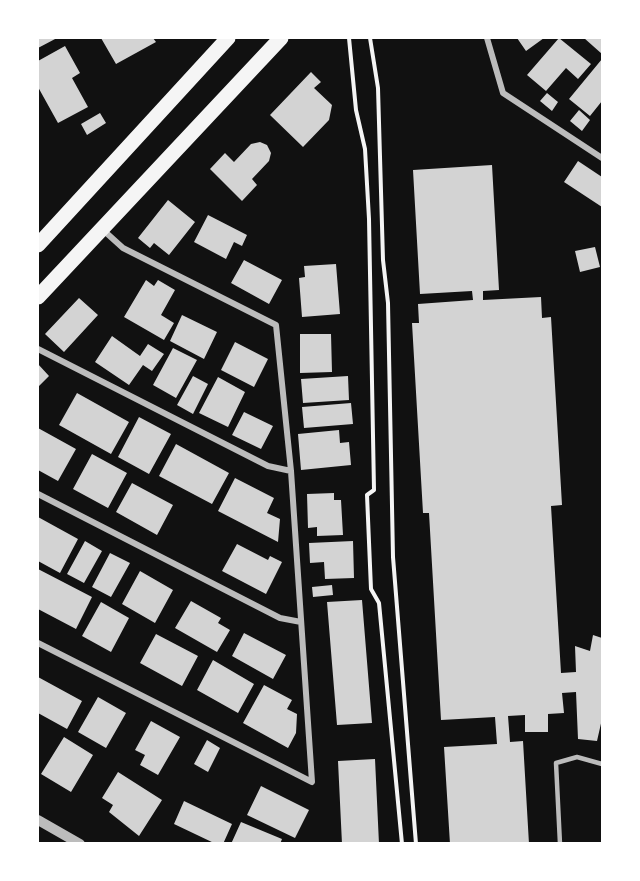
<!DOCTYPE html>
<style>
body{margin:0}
#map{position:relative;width:640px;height:881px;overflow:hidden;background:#111;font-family:Overpass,sans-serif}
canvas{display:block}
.frame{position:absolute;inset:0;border:39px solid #fff;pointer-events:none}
</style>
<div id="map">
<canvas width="640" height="881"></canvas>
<div class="frame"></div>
</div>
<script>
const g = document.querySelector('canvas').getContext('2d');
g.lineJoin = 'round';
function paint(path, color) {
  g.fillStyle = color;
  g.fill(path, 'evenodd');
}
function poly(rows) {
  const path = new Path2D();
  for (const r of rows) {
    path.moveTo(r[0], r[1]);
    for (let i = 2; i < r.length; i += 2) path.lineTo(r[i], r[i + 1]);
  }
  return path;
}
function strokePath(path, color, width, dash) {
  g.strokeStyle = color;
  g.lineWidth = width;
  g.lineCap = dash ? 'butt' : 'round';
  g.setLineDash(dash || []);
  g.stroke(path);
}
paint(poly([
 [38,38,57,38,38,48],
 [101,38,153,38,156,42,116,64],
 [517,38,544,38,526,51],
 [559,38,591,64,578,79,566,68,546,91,527,75],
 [584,38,602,38,602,54],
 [65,46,80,73,72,78,88,107,58,123,38,87,38,61],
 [602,59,602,101,590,116,569,99],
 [311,72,321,82,314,88,332,105,329,120,303,147,270,115],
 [547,93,558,102,552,111,540,101],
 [579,110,590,120,582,131,570,121],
 [100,113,106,123,87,135,81,124],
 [260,142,267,145,271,153,269,161,252,179,257,185,242,201,210,169,225,153,234,162,251,144],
 [578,161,602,177,602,207,564,182],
 [492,165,499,290,483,291,483,300,541,297,542,318,551,317,562,505,551,506,561,673,576,672,575,646,590,651,593,635,602,638,602,719,597,741,578,739,576,692,562,693,564,713,548,714,548,732,525,732,525,715,508,716,510,742,523,741,529,844,450,844,444,747,497,744,495,717,441,720,429,513,423,513,412,323,419,323,418,304,473,300,472,291,420,294,413,170],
 [168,200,195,222,169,255,154,243,150,248,138,238],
 [208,215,247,235,242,246,234,242,226,259,194,242],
 [595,247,600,267,580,272,575,251],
 [244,260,282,280,269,304,231,283],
 [336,264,340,314,302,317,299,278,305,277,304,266],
 [146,280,154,286,158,280,175,290,161,315,174,323,164,340,124,317],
 [79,298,98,315,64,352,45,334],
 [182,315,217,332,204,359,170,341],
 [300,334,331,334,332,372,300,373],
 [112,336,140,356,148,344,164,354,152,371,143,365,129,385,95,362],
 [235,342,268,359,254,387,221,370],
 [173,348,197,360,176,398,153,385],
 [38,364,49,376,38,387],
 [193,376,208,384,193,414,177,405],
 [348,376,349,400,303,403,301,379],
 [218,377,245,392,228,427,199,413],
 [77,393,129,422,111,454,59,425],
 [351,403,353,424,304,428,302,407],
 [244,412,273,426,261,449,232,435],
 [139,417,171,434,149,474,118,457],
 [38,428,76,449,58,481,38,470],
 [339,430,340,443,349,442,351,465,301,470,298,434],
 [176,444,229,473,212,504,159,476],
 [92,454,127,473,108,508,73,489],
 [235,478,274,498,267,513,280,519,278,542,218,511],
 [132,483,173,505,157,535,116,512],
 [334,493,334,500,341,500,343,535,317,536,317,527,308,528,307,494],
 [38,517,78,539,60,573,38,561],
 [85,541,102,551,84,583,67,574],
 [353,541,354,578,325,579,324,562,310,563,309,543],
 [237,544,268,560,270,556,282,562,266,594,222,571],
 [110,553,130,563,111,597,92,587],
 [38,569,92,597,76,629,38,609],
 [140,571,173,590,155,623,122,604],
 [332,585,333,595,313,597,312,587],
 [362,600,372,723,337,725,327,602],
 [191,601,221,618,218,623,230,630,217,652,175,628],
 [101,602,129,618,111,652,82,636],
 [244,633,286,655,273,679,232,656],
 [156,634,198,656,182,686,140,663],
 [213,660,254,684,238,713,197,690],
 [38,677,82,701,67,729,38,713],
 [264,685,292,700,287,709,297,714,296,733,288,748,243,723],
 [98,697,126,713,106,748,78,732],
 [151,721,180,737,158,775,140,765,145,755,135,750],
 [64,737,93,755,71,792,41,774],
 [207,740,220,748,208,772,194,764],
 [375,759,379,844,342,844,338,761],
 [118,772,162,800,139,836,109,812,113,805,102,798],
 [261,786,309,810,295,838,247,815],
 [184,801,232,824,223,844,216,844,174,824],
 [241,822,282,839,280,844,231,844]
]), '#d3d3d3');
strokePath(poly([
 [349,38,356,110,365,149,369,219,374,490,367,495,371,589,379,603,402,844],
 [370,38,378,88,383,260,388,303,393,557,416,844]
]), '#f5f5f5', 4);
strokePath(poly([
 [560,844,556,763,577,757,602,764]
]), '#bcbcbc', 4.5);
strokePath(poly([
 [487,38,503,93,602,158],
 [38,349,268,466,291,471],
 [38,494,280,618,301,622],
 [38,643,312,782,291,471,276,325,123,248,102,229]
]), '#bcbcbc', 6);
strokePath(poly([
 [38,820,80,844]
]), '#bcbcbc', 10);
strokePath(poly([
 [38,245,228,38],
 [38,297,281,38]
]), '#f5f5f5', 15);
</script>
